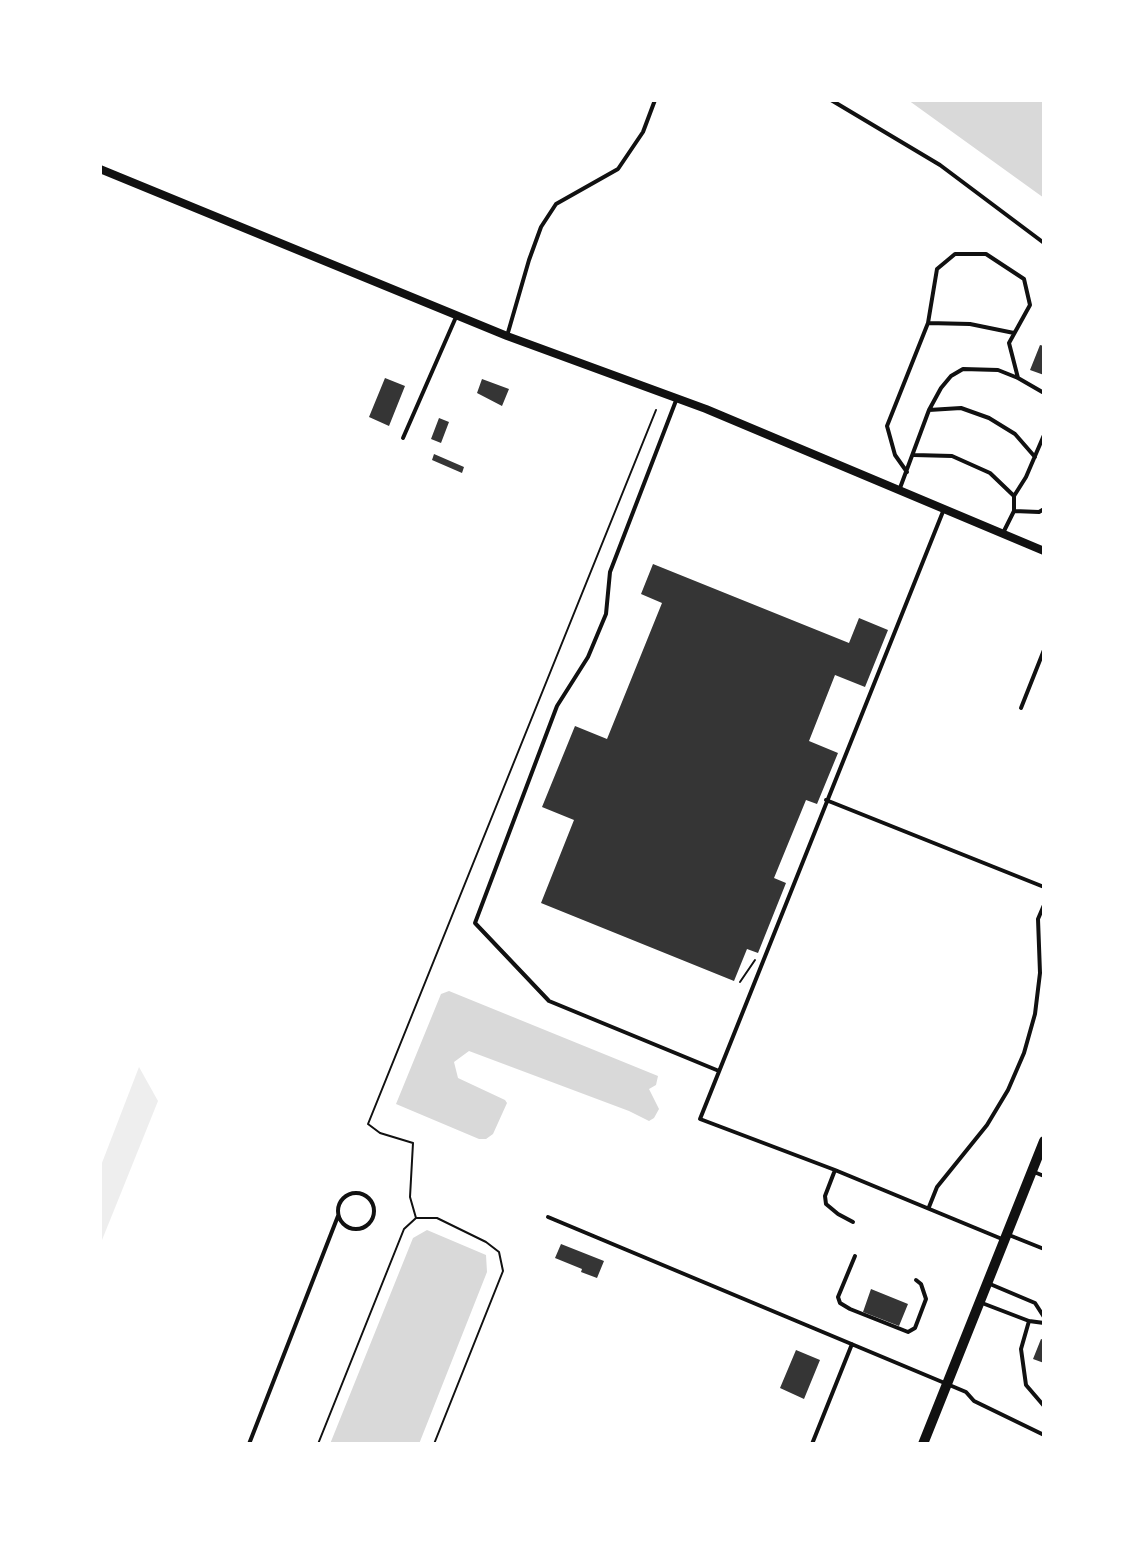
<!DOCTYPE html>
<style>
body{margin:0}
#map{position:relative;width:1144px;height:1544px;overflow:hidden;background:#fff;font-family:"Open Sans",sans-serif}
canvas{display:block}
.frame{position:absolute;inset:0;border:102px solid #fff;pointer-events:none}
</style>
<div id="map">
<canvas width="1144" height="1544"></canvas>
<div class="frame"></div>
</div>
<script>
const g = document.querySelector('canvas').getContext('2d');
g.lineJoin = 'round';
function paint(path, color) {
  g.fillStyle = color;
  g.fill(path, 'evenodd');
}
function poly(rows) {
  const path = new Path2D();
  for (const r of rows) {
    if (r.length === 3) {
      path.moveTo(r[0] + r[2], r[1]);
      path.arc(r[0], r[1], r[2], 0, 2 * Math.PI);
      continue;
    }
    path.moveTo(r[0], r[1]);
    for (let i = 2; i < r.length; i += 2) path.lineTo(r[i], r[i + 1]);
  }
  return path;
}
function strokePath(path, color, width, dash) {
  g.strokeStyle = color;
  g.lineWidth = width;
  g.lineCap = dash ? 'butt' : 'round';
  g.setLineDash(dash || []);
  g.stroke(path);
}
paint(poly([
 [139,1067,158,1101,100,1245,100,1168]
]), '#eee');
paint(poly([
 [908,100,1044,100,1044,198],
 [449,991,658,1076,656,1085,649,1089,659,1109,654,1118,649,1121,629,1111,469,1051,454,1062,458,1078,505,1100,507,1103,493,1134,486,1139,479,1139,396,1104,441,994],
 [427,1230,486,1255,487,1272,419,1444,330,1444,413,1238]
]), '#d9d9d9');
paint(poly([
 [1040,345,1044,346,1044,375,1030,370],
 [385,378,405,386,389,426,369,417],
 [482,379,509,389,502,406,477,393],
 [439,418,449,422,441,443,431,439],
 [434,454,464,467,462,473,432,460],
 [653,564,849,643,859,618,888,630,865,687,835,675,809,741,838,753,817,804,806,800,774,878,786,883,758,953,747,949,734,981,541,903,574,820,542,807,575,726,607,739,662,603,641,594],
 [561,1244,604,1261,597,1278,581,1272,582,1269,555,1258],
 [871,1289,908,1304,899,1326,863,1312],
 [1041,1339,1044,1340,1044,1363,1033,1359],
 [796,1350,820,1360,804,1399,780,1388]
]), '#353535');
strokePath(poly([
 [740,982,755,960],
 [416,1218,410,1197,413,1143,380,1133,368,1124,656,410],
 [318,1444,404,1229,416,1218,437,1218,486,1242,499,1252,503,1271,434,1444]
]), '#111', 2);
strokePath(poly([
 [831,100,940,165,1044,243],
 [928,323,970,324,1014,333],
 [507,336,529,260,541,227,556,204,618,169,643,132,655,100],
 [677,398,610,572,606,614,588,657,557,706,475,923,549,1001,719,1071],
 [929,410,961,408,989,418,1015,434,1035,457],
 [403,438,456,317],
 [914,455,952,456,990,473,1014,496,1014,511],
 [907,472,895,455,887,426,928,323,937,269,955,254,986,254,1024,279,1030,305,1009,343,1018,378],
 [900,488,929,410,941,388,951,376,963,369,998,370,1018,378,1044,393],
 [1014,496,1026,477,1044,435],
 [944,509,700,1119,835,1170,1002,1239],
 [1003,533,1014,511,1039,512,1044,509],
 [1021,708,1044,650],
 [826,800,1044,887],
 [835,1170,825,1196,826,1204,838,1214,853,1222],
 [1034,1172,1044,1176],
 [356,1211,18],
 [929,1207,937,1187,987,1125,1008,1090,1024,1053,1035,1014,1040,973,1038,919,1044,905],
 [548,1217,947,1384,966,1392,974,1401,1044,1435],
 [1009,1235,1044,1249],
 [855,1256,838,1297,840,1303,850,1309,908,1332,915,1328,926,1299,921,1284,916,1280],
 [990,1284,1035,1303,1044,1317],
 [982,1303,1029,1321,1044,1323],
 [1029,1321,1021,1349,1026,1385,1044,1406],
 [249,1444,338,1216],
 [812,1444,852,1344]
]), '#111', 4);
strokePath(poly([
 [100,169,507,336,706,409,1044,551]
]), '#111', 8);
strokePath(poly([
 [923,1444,1044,1141]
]), '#111', 10);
</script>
